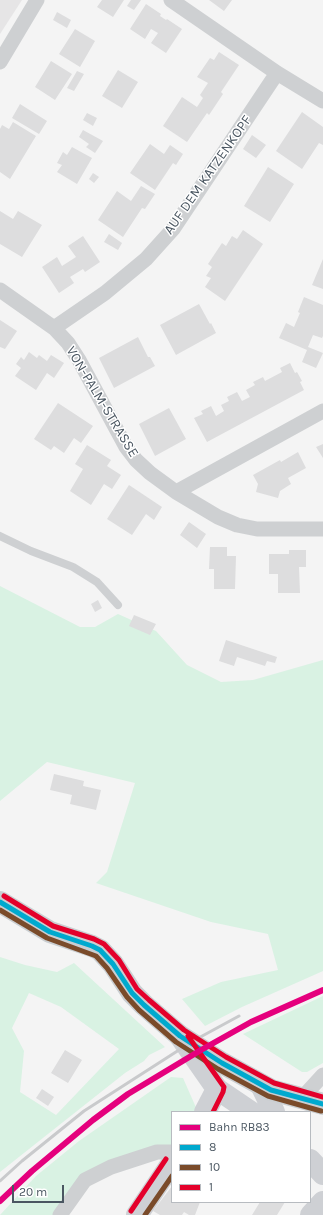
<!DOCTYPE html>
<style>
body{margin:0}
#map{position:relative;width:323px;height:1215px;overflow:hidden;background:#f4f4f4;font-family:Karla,sans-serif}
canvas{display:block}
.legend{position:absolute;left:171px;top:1111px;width:140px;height:92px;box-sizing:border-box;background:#fff;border:1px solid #b7bbc0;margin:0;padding:5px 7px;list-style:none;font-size:12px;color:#4a5661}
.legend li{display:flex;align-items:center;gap:8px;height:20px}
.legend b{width:20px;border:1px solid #b7bbc0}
.scale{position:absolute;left:12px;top:1185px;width:52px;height:18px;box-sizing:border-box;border:2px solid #4a5661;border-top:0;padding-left:5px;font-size:12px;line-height:14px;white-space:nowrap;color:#4a5661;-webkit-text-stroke:3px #fff;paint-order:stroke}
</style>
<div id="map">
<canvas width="323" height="1215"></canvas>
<ul class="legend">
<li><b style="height:5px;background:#e5007d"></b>Bahn RB83</li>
<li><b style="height:5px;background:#00a9ce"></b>8</li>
<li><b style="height:5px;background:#7a4b2a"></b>10</li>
<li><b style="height:5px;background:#e4002b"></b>1</li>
</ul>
<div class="scale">20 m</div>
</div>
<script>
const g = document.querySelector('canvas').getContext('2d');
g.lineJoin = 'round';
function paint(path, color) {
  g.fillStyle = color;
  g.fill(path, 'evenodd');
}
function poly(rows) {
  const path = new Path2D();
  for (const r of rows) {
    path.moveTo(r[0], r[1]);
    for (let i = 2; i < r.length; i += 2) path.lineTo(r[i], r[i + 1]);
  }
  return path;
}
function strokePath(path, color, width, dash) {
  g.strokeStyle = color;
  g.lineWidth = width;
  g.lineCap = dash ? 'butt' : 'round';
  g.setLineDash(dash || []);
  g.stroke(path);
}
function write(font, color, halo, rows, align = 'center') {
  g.font = font + ' Karla,sans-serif';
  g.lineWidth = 3;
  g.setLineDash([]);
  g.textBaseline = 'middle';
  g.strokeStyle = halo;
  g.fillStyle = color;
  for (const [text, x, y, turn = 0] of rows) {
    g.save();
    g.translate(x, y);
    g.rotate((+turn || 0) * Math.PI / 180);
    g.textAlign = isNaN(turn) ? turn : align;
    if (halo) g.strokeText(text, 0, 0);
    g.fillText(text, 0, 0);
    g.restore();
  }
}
paint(poly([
 [0,0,22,0,0,34]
]), '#e6e5e6');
paint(poly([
 [0,586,80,627,95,627,118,614,156,631,187,665,221,682,253,680,323,660,323,971,242,1007,205,1026,182,999,221,982,278,970,268,934,211,922,96,883,107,872,135,783,47,762,0,801],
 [0,957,25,965,57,972,74,963,165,1047,149,1055,144,1061,125,1073,0,1172],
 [29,993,61,1007,119,1049,56,1115,20,1092,24,1051,12,1028],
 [323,996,323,1063,307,1072,302,1072,243,1034],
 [171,1077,183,1078,198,1112,172,1112,172,1145,129,1154,54,1215,0,1215,36,1176,79,1141]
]), '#d9f2e3');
paint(poly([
 [102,0,124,0,113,17,97,7],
 [131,0,141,0,134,10,127,6],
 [209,0,232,0,224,11],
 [146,4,161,14,160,16,166,20,167,19,182,29,166,53,151,43,158,33,151,29,145,39,130,29],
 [57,12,71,20,67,28,53,20],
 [75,29,95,41,80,67,59,54],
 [219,52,239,65,221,92,223,94,209,115,207,113,187,142,163,126,182,97,197,107,203,98,200,95,208,83,197,77,210,58,214,60],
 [51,61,72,74,55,100,35,87],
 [118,70,138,82,122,108,102,96],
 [77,71,84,74,74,91,67,88],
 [20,104,47,121,39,134,12,118],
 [302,112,323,127,323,145,319,143,302,169,276,151],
 [87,113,97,118,93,126,83,120],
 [13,122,36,136,10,179,0,172,0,129,2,125,9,129],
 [83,130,103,141,95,153,86,147,89,144,79,137],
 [252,135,266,145,256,158,243,149],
 [150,144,164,154,170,145,183,154,176,165,173,163,155,190,130,173],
 [72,147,92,158,77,184,57,172,62,165,57,163,63,152,67,155],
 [268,167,294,184,270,222,244,206],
 [93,173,99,177,94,183,89,179],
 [141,186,155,194,145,209,142,208,123,237,98,220,117,191,131,201],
 [0,211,13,219,18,211,42,225,22,257,0,244],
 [243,230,263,244,225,301,205,287,211,278,206,276,212,267,208,264,222,243,226,246,232,236,237,239],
 [109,234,122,243,118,250,104,242],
 [83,236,100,262,85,272,83,269,70,277,74,283,59,293,42,267,57,257,62,266,76,257,68,246],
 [323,259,323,289,312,285],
 [304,297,323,305,323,336,322,338,313,335,308,347,323,353,316,368,302,362,307,350,279,338,286,323,294,327,300,313,298,312],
 [199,304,210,324,211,323,216,333,176,355,160,325],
 [0,320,17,331,5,349,0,347],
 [138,337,148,357,150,357,155,366,114,388,99,358],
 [29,352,37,358,39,355,47,361,51,355,64,363,54,378,47,373,36,390,15,376,21,368,16,364,21,357,24,360],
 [290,363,295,373,297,372,302,381,300,382,304,390,207,442,194,418,203,414,201,411,211,406,216,416,224,411,221,405,229,401,227,397,237,392,242,401,250,397,246,390,255,385,253,382,263,377,265,381,282,372,280,368],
 [58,403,93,426,81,443,74,438,64,453,54,446,51,450,34,439],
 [169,408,186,439,155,456,139,424],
 [323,444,323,458,316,447],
 [87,445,111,460,107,466,121,475,112,489,104,484,91,505,70,491,83,469,75,464],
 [298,452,306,468,288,478,291,484,280,491,278,498,256,492,258,484,253,475,280,460,281,462],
 [129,485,162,507,154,520,146,514,132,535,107,519],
 [189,522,206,534,197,548,180,535],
 [210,547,227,547,227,556,236,556,235,589,214,589,214,569,209,569],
 [289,550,306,550,306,567,299,567,300,593,278,593,278,574,269,574,269,554,289,554],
 [98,600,102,608,95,612,91,604],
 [134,615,156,624,150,635,129,626],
 [226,640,277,657,275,663,267,661,265,666,237,657,234,666,219,661],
 [54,774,84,781,83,786,101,790,96,810,70,804,72,795,50,790],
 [65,1050,82,1060,68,1083,51,1073],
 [42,1089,54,1097,48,1106,36,1098],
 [172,1186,172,1202,200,1202,195,1215,189,1215,184,1212,182,1215,160,1215,153,1211],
 [260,1202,285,1202,277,1215,252,1215]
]), '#ddddde');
strokePath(poly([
 [0,536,31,551,73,567,97,582,118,605]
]), '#ced0d2', 8);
strokePath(poly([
 [171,0,277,73,323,101],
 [0,62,37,0],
 [0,290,54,328,68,343,79,360,126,447,136,460,150,473,176,492,218,517,237,525,257,529,323,529],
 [54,328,105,293,146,259,173,229,277,73],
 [176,492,323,411],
 [301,1099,323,1075],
 [60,1215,85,1180,111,1167,157,1152,172,1152]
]), '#ced0d2', 15);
strokePath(poly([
 [180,1036,217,1089,251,1112],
 [261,1085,274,1112],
 [205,1112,217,1089],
 [310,1160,323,1174],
 [137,1215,172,1163],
 [311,1215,323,1202]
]), '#ced0d4', 22);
strokePath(poly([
 [0,902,50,932,92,946,100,950,113,964,132,993,144,1005,180,1036,222,1063,271,1090,323,1104]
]), '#caced1', 22);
strokePath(poly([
 [0,1181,22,1161,84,1111,193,1041,239,1016]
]), '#c9cacc', 3);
strokePath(poly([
 [0,902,50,932,92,946,100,950,113,964,132,993,144,1005,180,1036,222,1063,271,1090,323,1104]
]), '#00a9ce', 5);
strokePath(poly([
 [0,910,47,938,96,956,107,968,127,997,139,1010,176,1042,218,1069,268,1096,321,1111],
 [145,1215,172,1176]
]), '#7a4b2a', 5);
strokePath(poly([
 [4,896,53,926,94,939,104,944,119,960,137,989,149,1000,184,1030,226,1057,274,1083,323,1097],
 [188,1036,224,1087,223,1092,213,1112],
 [131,1211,166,1159]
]), '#e4002b', 5);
strokePath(poly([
 [0,1201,32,1171,93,1120,128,1094,201,1050,251,1022,323,990]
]), '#e5007d', 6);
write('14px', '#4a5661', '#fff', [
 ["AUF DEM KATZENKOPF",208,175,-55],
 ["VON-PALM-STRASSE",102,402,59]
]);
</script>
